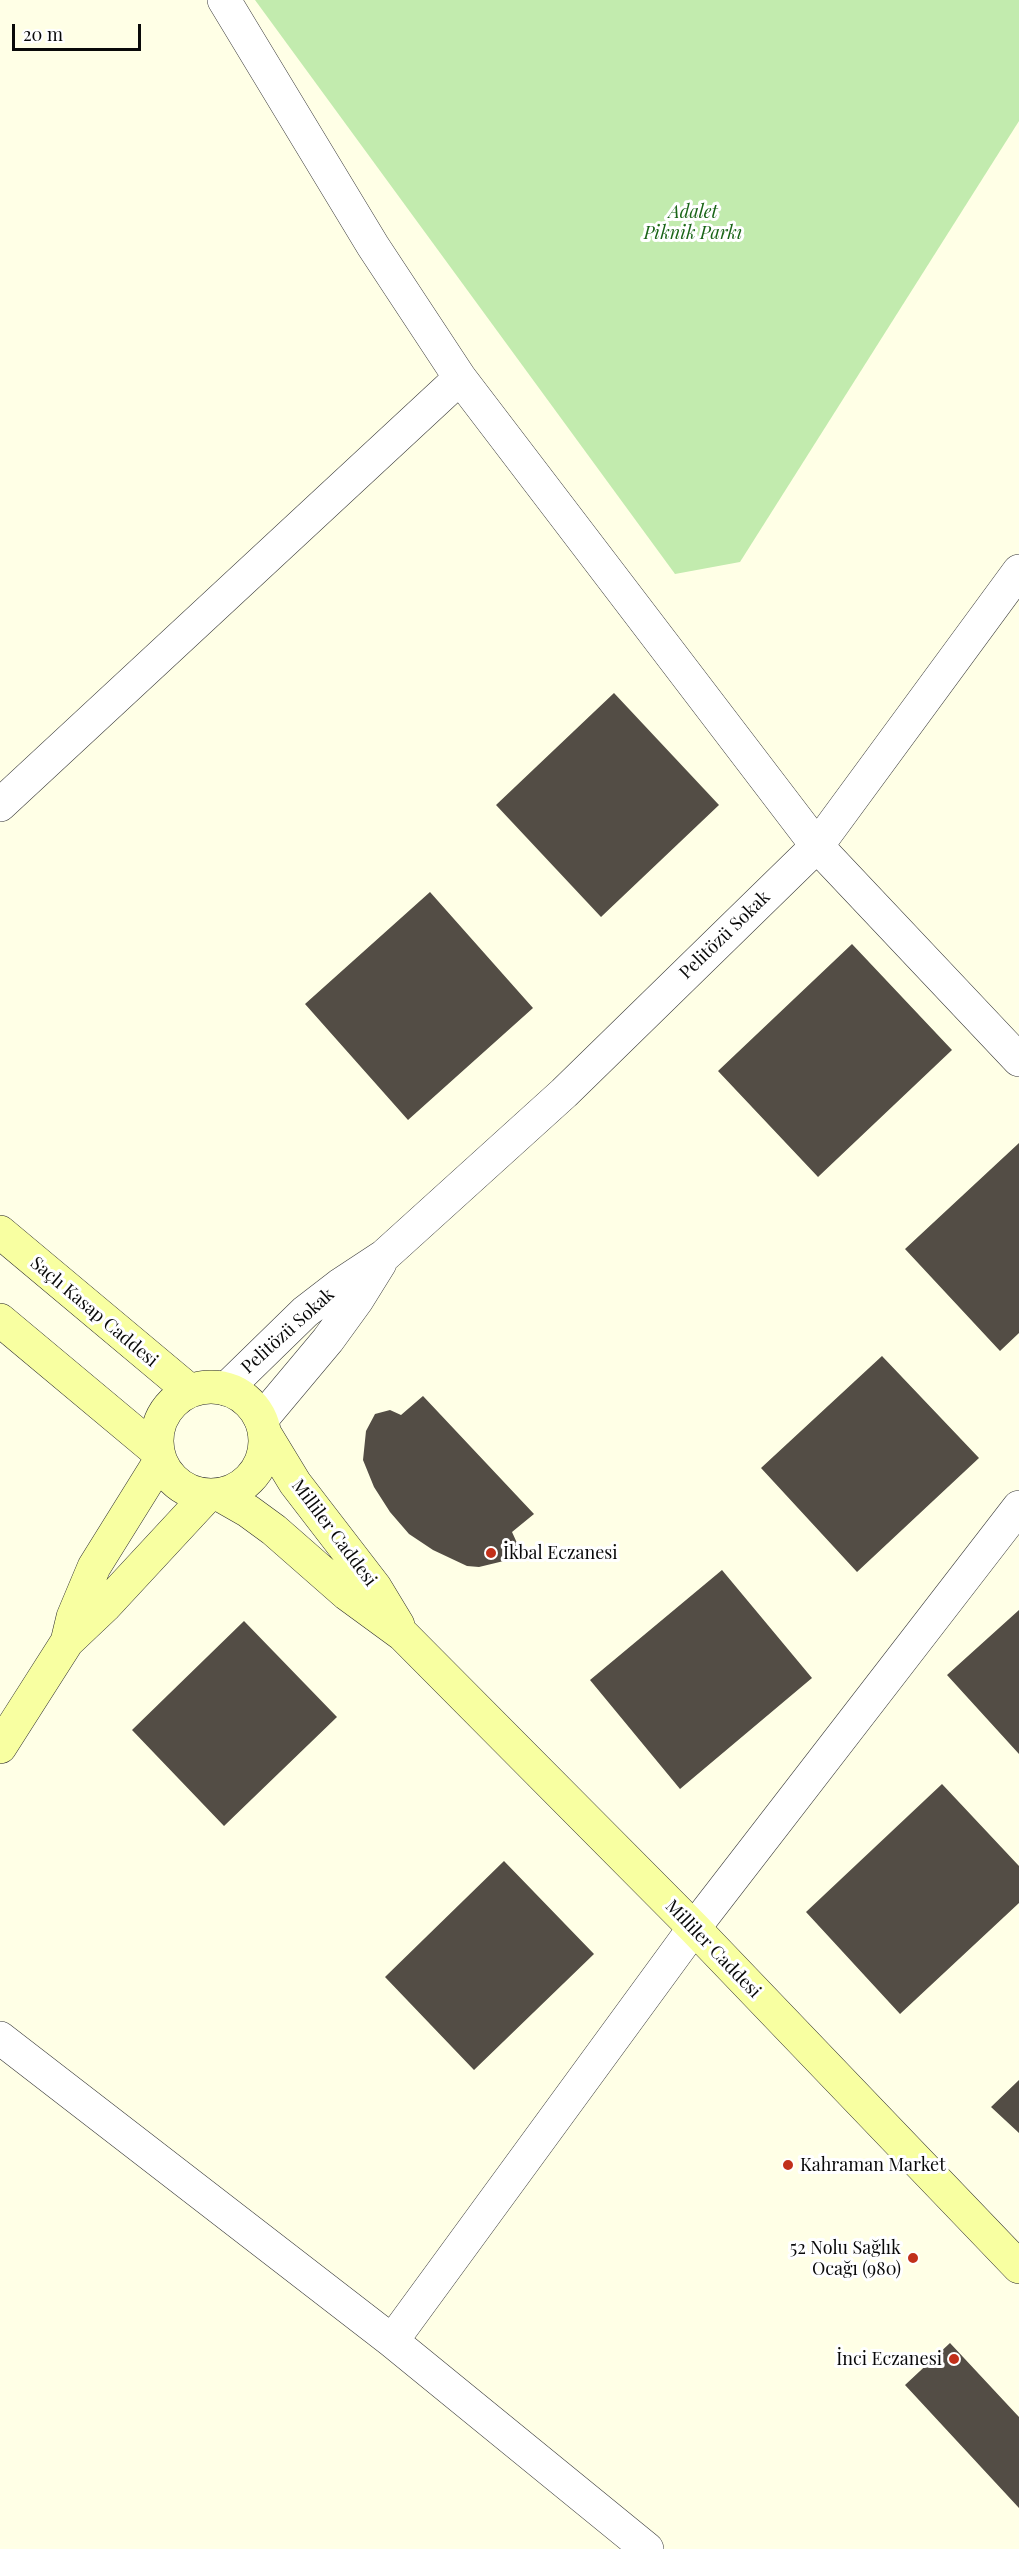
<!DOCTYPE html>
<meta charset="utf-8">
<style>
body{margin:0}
#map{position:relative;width:1019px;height:2549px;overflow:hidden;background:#ffffe6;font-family:"Playfair Display",serif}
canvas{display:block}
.scale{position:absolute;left:12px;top:24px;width:129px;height:27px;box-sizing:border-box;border:3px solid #090909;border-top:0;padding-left:8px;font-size:18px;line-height:21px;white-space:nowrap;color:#090909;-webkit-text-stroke:4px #fff;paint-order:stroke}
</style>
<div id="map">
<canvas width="1019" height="2549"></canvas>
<div class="scale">20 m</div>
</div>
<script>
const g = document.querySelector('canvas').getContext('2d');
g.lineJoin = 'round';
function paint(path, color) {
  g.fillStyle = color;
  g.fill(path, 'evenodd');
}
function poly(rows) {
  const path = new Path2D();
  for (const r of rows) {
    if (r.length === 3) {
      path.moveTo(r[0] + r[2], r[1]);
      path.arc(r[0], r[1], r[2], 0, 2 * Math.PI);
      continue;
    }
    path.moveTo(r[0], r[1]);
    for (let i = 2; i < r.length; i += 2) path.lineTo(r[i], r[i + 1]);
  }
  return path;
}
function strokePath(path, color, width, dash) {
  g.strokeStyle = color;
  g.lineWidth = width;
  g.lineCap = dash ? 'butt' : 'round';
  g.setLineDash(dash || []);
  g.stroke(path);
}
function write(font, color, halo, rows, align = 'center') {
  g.font = font + ' "Playfair Display",serif';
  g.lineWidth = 6;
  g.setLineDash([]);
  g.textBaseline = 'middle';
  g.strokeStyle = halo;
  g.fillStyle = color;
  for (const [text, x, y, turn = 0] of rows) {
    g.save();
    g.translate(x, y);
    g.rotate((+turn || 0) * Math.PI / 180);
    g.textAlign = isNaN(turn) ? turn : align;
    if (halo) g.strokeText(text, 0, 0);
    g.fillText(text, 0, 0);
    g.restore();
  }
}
paint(poly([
 [255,0,1019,0,1019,121,740,562,675,574]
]), '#c2ebae');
paint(poly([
 [614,693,719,805,601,917,496,805],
 [430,892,533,1008,408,1120,305,1004],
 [852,944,952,1050,818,1177,718,1071],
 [1019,1143,1019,1333,1000,1351,905,1249],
 [882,1356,979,1458,857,1572,761,1468],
 [423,1396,534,1514,512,1532,517,1543,512,1559,479,1567,467,1566,433,1550,409,1534,390,1512,374,1487,363,1460,366,1431,375,1414,390,1410,401,1415],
 [722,1570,812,1678,680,1789,590,1680],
 [1019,1610,1019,1754,947,1675],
 [244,1621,337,1717,224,1826,132,1730],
 [942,1784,1019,1866,1019,1903,900,2014,806,1912],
 [504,1861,594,1954,474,2070,385,1977],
 [1019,2080,1019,2133,991,2107],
 [950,2343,1019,2417,1019,2508,905,2385]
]), '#534d45');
const street = poly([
 [224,0,373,246,460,378,817,846,1019,1060],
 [0,805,460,378],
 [226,1389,305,1312,340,1285,384,1256,564,1093,817,846,1019,571],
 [261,1420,328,1340,357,1300,380,1263],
 [0,2038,392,2341,647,2549],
 [392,2341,694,1928,1019,1507]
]);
const secondary = poly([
 [0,1232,190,1391],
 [0,1320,158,1452],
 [211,1441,54],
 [264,1432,295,1483,375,1587,398,1625],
 [220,1495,248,1511,274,1530,347,1594,403,1635,694,1928,1019,2267],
 [67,1642,73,1617,94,1567,160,1461],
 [0,1747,67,1642,105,1606,207,1496]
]);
strokePath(street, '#3c3c3c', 34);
strokePath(secondary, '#2b2b2b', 34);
strokePath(street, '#fff', 33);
strokePath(secondary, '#f8ffa1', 33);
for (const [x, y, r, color] of [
 [491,1553,6,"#c1301a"],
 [788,2165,6,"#c1301a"],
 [913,2258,6,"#c1301a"],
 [954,2359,6,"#c1301a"]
]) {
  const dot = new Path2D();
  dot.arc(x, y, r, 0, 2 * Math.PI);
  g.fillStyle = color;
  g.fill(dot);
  strokePath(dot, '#fff', 2);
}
write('italic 18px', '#196417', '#fff', [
 ["Adalet",693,212],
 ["Piknik Parkı",693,233]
]);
write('18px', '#090909', '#fff', [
 ["Pelitözü Sokak",725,935,-44],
 ["Saçlı Kasap Caddesi",94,1312,40],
 ["Pelitözü Sokak",288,1331,-42],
 ["Milliler Caddesi",334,1533,53],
 ["Milliler Caddesi",713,1949,46]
]);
write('18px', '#090909', '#fff', [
 ["İkbal Eczanesi",503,1553],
 ["Kahraman Market",800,2165],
 ["52 Nolu Sağlık",901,2248,"right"],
 ["Ocağı (980)",901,2269,"right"],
 ["İnci Eczanesi",942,2359,"right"]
], 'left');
</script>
